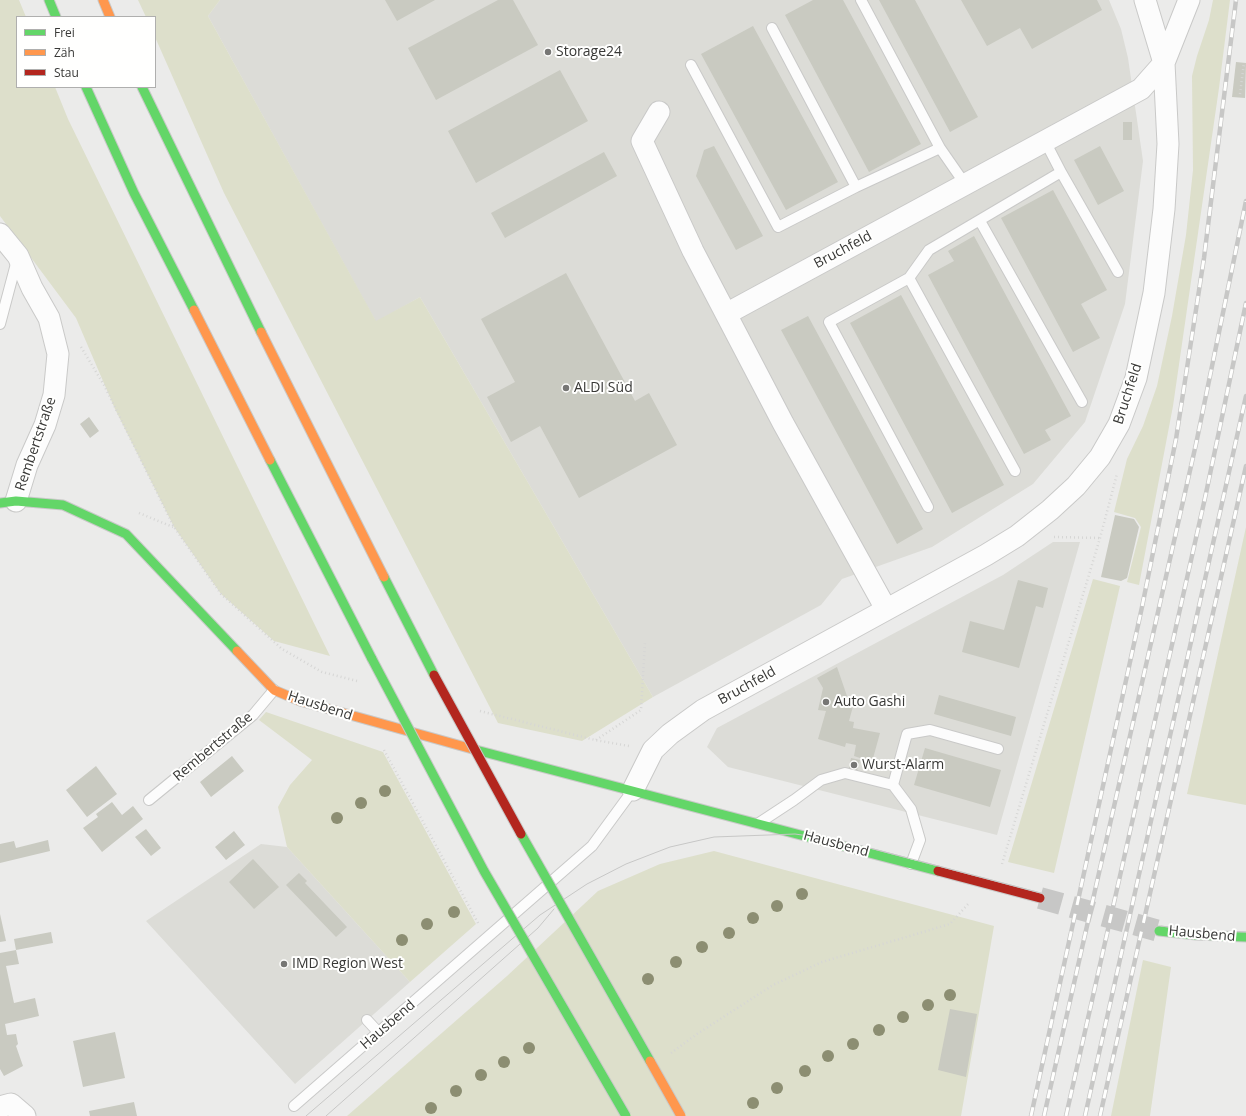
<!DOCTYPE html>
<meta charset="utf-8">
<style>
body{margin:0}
#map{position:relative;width:1246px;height:1116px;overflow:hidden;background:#ebebea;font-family:"Open Sans",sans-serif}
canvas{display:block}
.legend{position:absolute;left:16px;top:16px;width:140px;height:72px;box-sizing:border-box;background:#fffffe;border:1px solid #afafae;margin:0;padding:5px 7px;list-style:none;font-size:12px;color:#383836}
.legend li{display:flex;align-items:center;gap:8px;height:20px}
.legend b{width:20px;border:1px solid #afafae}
</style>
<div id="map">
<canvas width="1246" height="1116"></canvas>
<ul class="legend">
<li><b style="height:5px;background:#63d668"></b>Frei</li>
<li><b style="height:5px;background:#ff974d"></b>Zäh</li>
<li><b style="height:5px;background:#b3261e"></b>Stau</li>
</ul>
</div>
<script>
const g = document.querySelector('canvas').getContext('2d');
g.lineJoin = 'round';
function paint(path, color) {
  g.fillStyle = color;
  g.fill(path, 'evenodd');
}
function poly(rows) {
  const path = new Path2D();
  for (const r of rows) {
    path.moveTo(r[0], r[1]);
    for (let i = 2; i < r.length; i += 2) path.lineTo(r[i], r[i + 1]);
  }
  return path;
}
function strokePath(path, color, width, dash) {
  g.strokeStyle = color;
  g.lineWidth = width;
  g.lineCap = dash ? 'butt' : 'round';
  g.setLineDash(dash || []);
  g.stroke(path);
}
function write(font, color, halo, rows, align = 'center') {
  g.font = font + ' "Open Sans",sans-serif';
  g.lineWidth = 4;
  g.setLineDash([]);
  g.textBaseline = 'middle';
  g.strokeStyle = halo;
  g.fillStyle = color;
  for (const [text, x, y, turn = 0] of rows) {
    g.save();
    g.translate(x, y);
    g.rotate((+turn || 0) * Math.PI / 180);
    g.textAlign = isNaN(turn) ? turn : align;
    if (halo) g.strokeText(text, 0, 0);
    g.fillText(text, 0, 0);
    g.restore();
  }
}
paint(poly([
 [220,0,1109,0,1121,29,1128,58,1143,161,1125,304,1085,422,1033,484,932,547,842,579,821,605,653,697,420,297,376,322,208,16],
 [1053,542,1080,542,997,835,728,767,707,747,717,728,1003,575],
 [261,844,287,847,410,982,295,1084,146,921]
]), '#dcdcd7');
paint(poly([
 [0,0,19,0,26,17,17,17,17,87,55,87,68,119,330,656,274,641,221,594,174,527,115,409,76,318,0,216],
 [138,0,220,0,208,16,376,321,420,297,653,697,582,741,498,723,224,193,155,37,155,17,146,17],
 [1213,0,1230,0,1219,88,1173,406,1139,585,1127,582,1141,527,1135,518,1114,512,1127,459,1143,426,1157,386,1172,316,1186,235,1193,170,1192,76,1197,56,1209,20],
 [1246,527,1246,805,1187,794],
 [1093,579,1120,586,1054,873,1008,862],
 [266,712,383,752,476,924,410,982,287,847,278,807,290,785,312,760,259,720],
 [714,851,994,926,961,1116,347,1116,507,976,598,891,660,864],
 [1143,960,1171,967,1150,1116,1111,1116]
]), '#dddfcb');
paint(poly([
 [385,0,435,0,397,21],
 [498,0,513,0,538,45,436,100,408,48],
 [813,0,843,0,921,144,869,172,785,15],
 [879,0,915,0,978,117,950,132],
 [961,0,1097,0,1102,10,1032,49,1020,28,987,46],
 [753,26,838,182,786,210,701,54],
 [1236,62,1246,63,1245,98,1232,97],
 [560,70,588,121,476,183,448,131],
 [1123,122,1132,122,1132,140,1123,140],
 [714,146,763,236,736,250,696,176,704,150],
 [1100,146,1124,191,1098,205,1074,160],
 [604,152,617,176,505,238,491,213],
 [1053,190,1107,290,1081,304,1100,338,1073,352,1001,218],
 [974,236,1071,416,1045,430,1051,440,1024,454,928,275,954,261,948,251],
 [566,273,635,401,649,393,677,445,579,498,540,426,511,442,487,397,515,382,481,319],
 [901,295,1004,485,952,513,850,323],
 [808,316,923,529,897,544,781,330],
 [89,417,99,431,90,438,80,424],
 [1115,515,1134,519,1139,527,1127,578,1121,581,1101,577],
 [1018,580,1048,588,1043,608,1036,606,1019,668,962,652,970,621,1004,630],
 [837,667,847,696,855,699,849,721,854,722,853,728,880,733,872,762,854,756,856,745,846,743,845,747,818,739,826,711,818,710,823,688,817,678],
 [939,695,1016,717,1011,736,934,714],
 [925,748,1001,770,990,807,914,785],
 [232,756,244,771,211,797,200,782],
 [851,758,860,760,856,774,848,772],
 [96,766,117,794,87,817,66,790],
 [112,802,122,815,133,806,143,819,102,852,83,828,98,817,96,814],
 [146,829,161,848,151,856,135,837],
 [234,831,245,845,226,860,215,847],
 [48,840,50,851,0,863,0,844,14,841,16,848],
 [253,859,279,887,254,909,229,882],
 [299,873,307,881,305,883,347,927,336,937,286,885],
 [0,914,6,941,0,942],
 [51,932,53,943,16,950,14,939],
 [16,950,19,964,6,966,14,1003,35,998,39,1016,5,1024,7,1035,16,1034,18,1044,16,1046,23,1066,4,1076,0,1069,0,953],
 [950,1009,977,1014,966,1077,938,1070],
 [115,1032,125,1078,83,1087,73,1041],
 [134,1102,137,1116,90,1116,89,1111]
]), '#c9cac1');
strokePath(poly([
 [1040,898,1159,931]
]), '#c7c7c6', 22, [22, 11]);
const lane = poly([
 [691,65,778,227,856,187,772,28],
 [1045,141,1061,172],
 [940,148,965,184],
 [856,187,940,148,861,0],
 [980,221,1082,402],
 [909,278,929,250,1061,172,1118,272],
 [0,324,17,260],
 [928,507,829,322,909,278,1015,471],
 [893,785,907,734,930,730,998,749],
 [149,800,253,715,274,690],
 [759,823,794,800,821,780,845,773,893,785,911,809,920,840,911,864],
 [367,1020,379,1033],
 [294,1106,592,846,633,790]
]);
const street = poly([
 [659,112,642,141,693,251,726,314,783,423,886,609],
 [0,234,18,256,32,288,49,318,58,354,54,395,45,425,27,465,16,501],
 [726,314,1141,89,1164,63,1189,0],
 [633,790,653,750,670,734,703,710,986,555,1017,536,1050,510,1076,486,1100,457,1119,424,1136,378,1154,293,1164,209,1168,144,1164,63,1145,0],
 [0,1107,11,1104,25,1116]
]);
const fast = poly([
 [49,0,56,17],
 [86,87,134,193,194,310],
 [142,87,261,332],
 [270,460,372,659],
 [0,503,16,501,63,505,126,534,237,651],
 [384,577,434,675],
 [476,750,938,871],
 [1159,931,1196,935,1246,937]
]);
const slow = poly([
 [103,0,110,17],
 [194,310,270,460],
 [261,332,384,577],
 [237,651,274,690,300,701,476,750]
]);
const jam = poly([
 [938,871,1040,898]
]);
strokePath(lane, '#c9c9c8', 12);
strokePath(street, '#c9c9c8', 23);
strokePath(fast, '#c9c9c8', 11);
strokePath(slow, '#c9c9c8', 11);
strokePath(jam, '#c9c9c8', 11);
strokePath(poly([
 [1240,94,1244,63],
 [81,347,104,385,174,527,221,594,282,649,322,672,357,681],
 [139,513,173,527],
 [1054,537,1100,538],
 [480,711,595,740,629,746],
 [596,740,641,710,645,642],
 [384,750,478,923],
 [1002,864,1100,538,1117,474],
 [671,1053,697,1034,773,985,822,962,950,924,969,903]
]), '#d6d6d5', 2.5, [1, 3]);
strokePath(lane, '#fcfcfc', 10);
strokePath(street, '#fcfcfc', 21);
strokePath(fast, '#63d668', 9);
strokePath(slow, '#ff974d', 9);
strokePath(jam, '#b3261e', 9);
strokePath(poly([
 [1161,926,1198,931,1246,932],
 [306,1116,540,915,587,884,626,864,670,847,714,837,795,834,843,841,1041,893],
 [326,1116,538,928,554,909]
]), '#c7c7c6', 1);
const rail = poly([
 [1031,1116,1142,607,1176,439,1204,258,1236,0],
 [1044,1116,1196,444,1246,201],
 [1066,1116,1205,498,1246,303],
 [1085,1116,1246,396],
 [1100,1116,1246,466]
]);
strokePath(rail, '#c7c7c6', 4.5);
strokePath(rail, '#fffffe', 3, [9]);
const fastBridge = poly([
 [372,659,484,871,626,1116],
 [521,834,650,1061]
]);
const slowBridge = poly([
 [650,1061,681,1116]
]);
const jamBridge = poly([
 [434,675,521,834]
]);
strokePath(fastBridge, '#c9c9c8', 11, []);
strokePath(slowBridge, '#c9c9c8', 11, []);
strokePath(jamBridge, '#c9c9c8', 11, []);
strokePath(fastBridge, '#63d668', 9);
strokePath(slowBridge, '#ff974d', 9);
strokePath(jamBridge, '#b3261e', 9);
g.fillStyle = '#8c8e72';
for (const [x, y] of [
 [385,791],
 [361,803],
 [337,818],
 [802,894],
 [777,906],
 [454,912],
 [753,918],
 [427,924],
 [729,933],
 [402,940],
 [702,947],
 [676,962],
 [648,979],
 [950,995],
 [928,1005],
 [903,1017],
 [879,1030],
 [853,1044],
 [529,1048],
 [828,1056],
 [504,1062],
 [805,1071],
 [481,1075],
 [777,1088],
 [456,1091],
 [753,1103],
 [431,1108]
]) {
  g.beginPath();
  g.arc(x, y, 6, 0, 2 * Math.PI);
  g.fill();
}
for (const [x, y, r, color] of [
 [548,52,4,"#777775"],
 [566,388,4,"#777775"],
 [826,702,4,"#777775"],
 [854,765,4,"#777775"],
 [284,964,4,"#777775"]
]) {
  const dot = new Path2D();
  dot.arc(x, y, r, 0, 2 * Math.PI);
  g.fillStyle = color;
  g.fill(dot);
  strokePath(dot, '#fffffe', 1.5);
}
write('14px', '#383836', '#fffffe', [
 ["Storage24",556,52],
 ["ALDI Süd",574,388],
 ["Auto Gashi",834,702],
 ["Wurst-Alarm",862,765],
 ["IMD Region West",292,964]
], 'left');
write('14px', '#383836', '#fffffe', [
 ["Bruchfeld",843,250,-28],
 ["Bruchfeld",1128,394,-72],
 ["Rembertstraße",36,444,-71],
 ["Bruchfeld",747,686,-29],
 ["Hausbend",320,706,18],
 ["Rembertstraße",213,747,-40],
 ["Hausbend",836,844,15],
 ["Hausbend",1202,934,5],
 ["Hausbend",388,1025,-41]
]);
</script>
